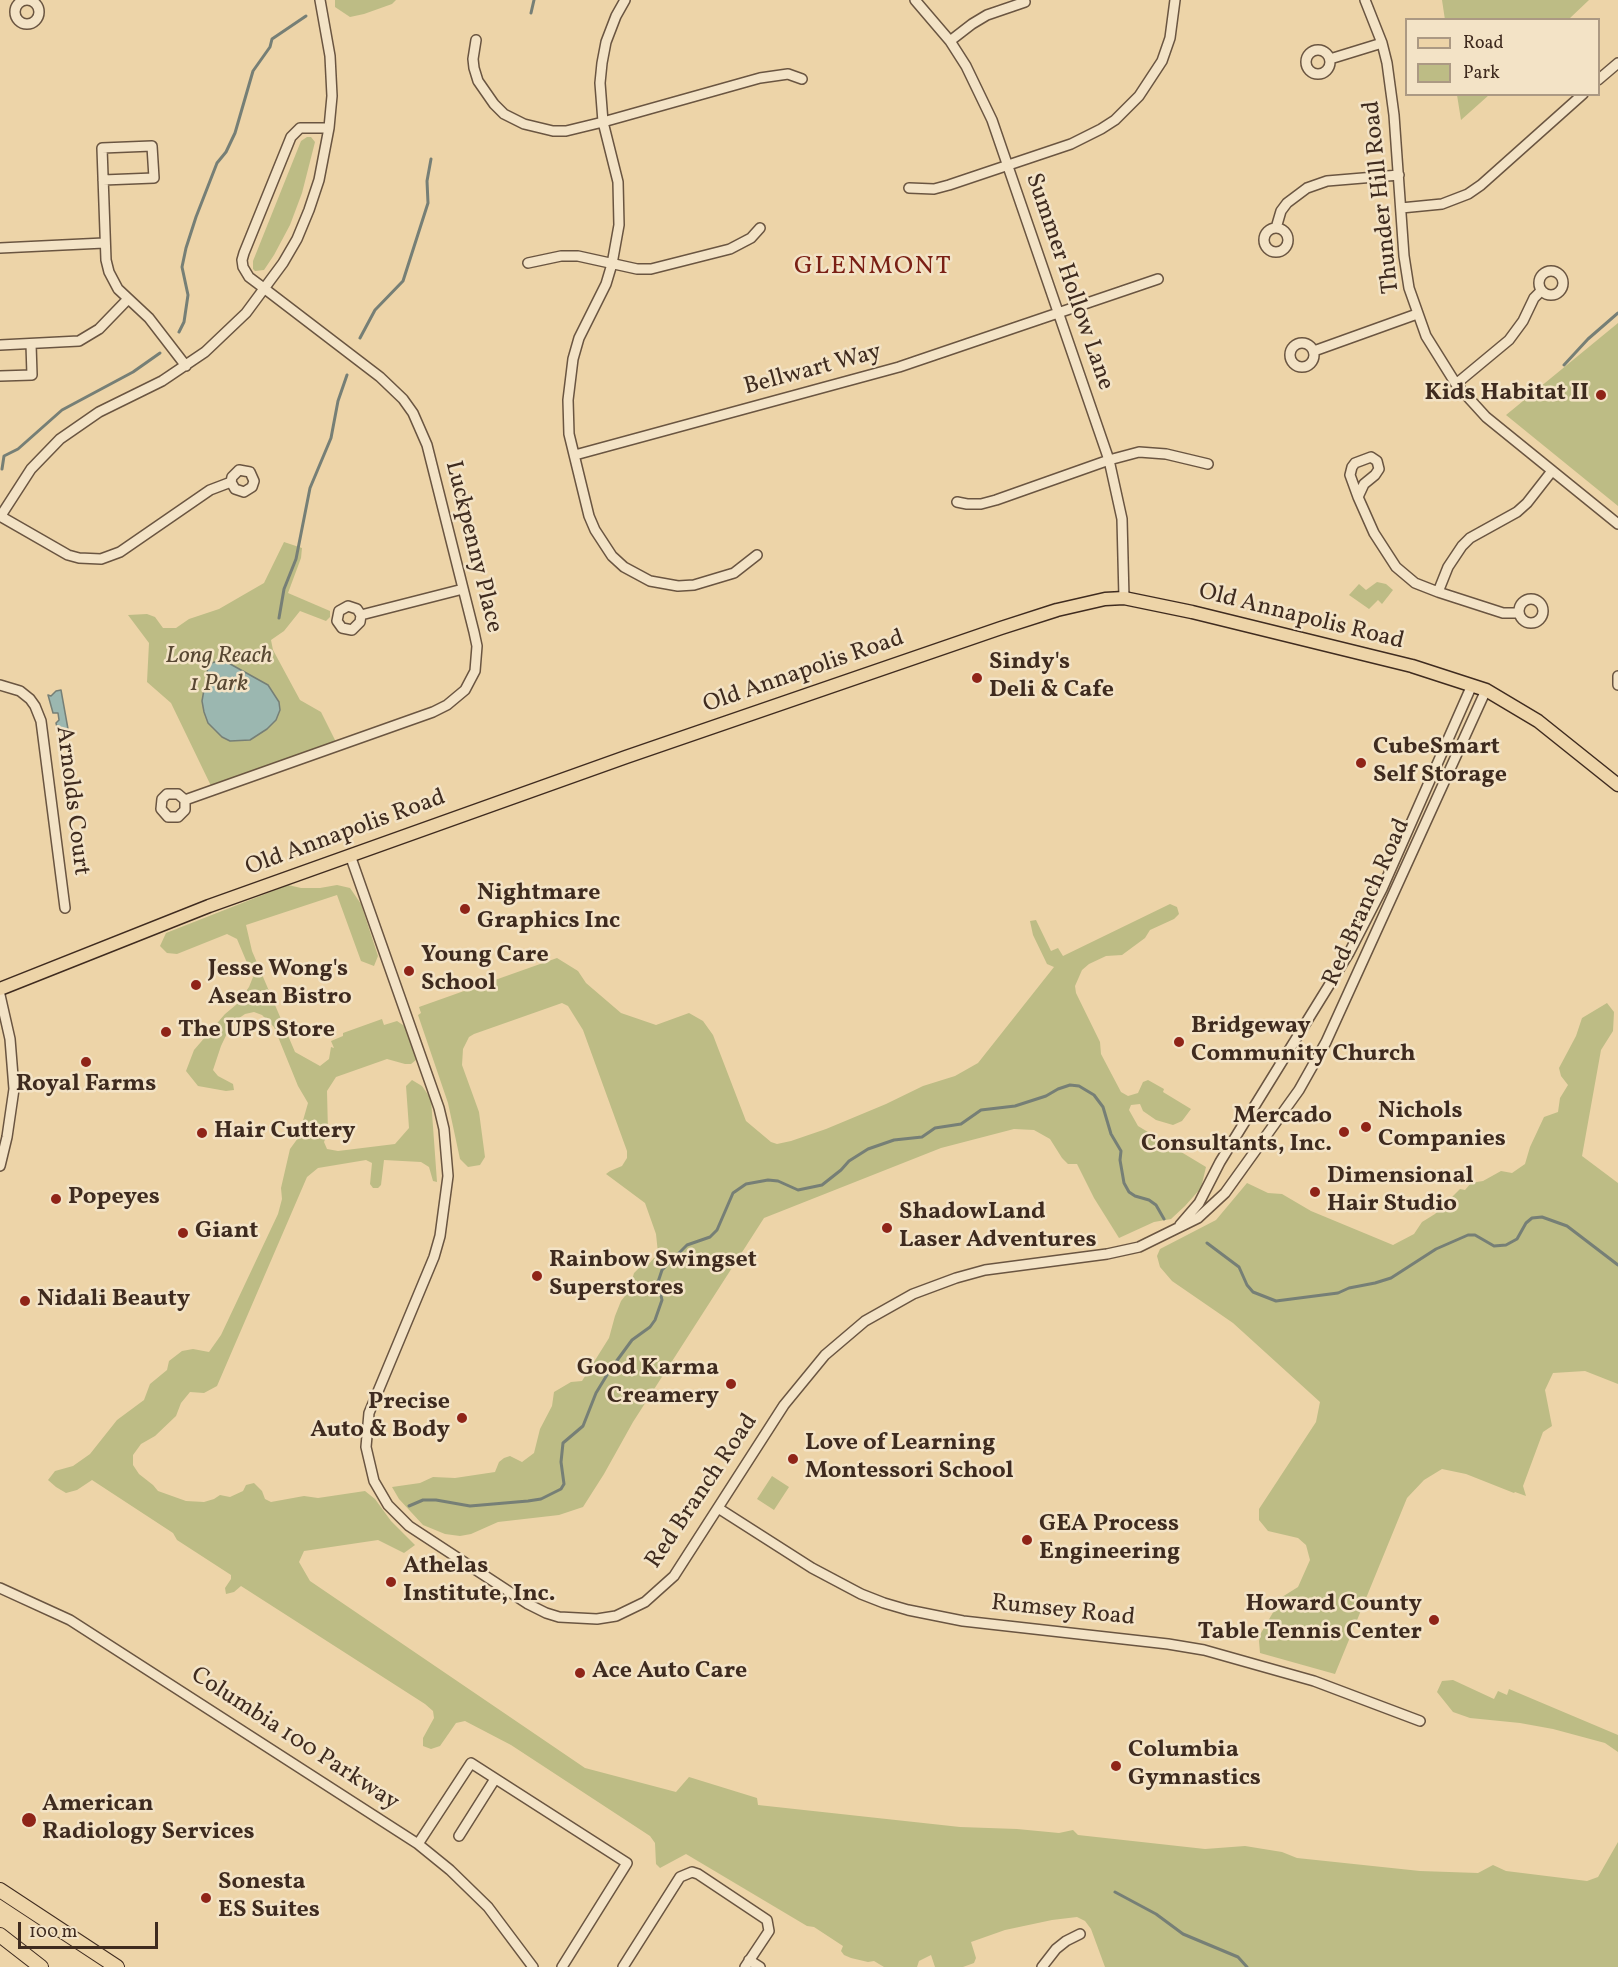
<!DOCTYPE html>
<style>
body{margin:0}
#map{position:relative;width:1618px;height:1967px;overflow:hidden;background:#edd4a8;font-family:Vollkorn,serif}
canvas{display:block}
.legend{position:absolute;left:1405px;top:18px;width:195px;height:78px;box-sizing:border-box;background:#f3e3c6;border:2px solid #ab9983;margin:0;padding:8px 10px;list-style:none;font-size:18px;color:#3f2b1f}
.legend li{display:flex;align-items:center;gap:12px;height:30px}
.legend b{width:30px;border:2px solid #ab9983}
.scale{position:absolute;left:18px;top:1922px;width:140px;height:27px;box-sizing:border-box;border:3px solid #3f2b1f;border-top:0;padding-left:8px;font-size:18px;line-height:21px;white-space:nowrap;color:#3f2b1f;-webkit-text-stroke:4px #f3e3c6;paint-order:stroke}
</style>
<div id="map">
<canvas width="1618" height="1967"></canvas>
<ul class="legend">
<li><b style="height:8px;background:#edd4a8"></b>Road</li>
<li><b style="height:16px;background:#bdbc85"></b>Park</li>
</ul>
<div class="scale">100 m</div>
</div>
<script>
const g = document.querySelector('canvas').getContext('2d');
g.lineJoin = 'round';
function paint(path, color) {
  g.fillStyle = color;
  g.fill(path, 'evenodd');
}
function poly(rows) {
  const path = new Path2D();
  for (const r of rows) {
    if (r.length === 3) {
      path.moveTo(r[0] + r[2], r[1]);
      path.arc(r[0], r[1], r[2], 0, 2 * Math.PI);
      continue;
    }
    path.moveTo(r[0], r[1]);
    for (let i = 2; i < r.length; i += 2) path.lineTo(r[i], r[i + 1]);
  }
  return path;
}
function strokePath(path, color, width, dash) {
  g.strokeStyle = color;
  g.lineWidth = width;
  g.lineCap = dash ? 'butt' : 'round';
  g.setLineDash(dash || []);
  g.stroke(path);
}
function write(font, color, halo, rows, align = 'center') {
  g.font = font + ' Vollkorn,serif';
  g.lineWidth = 5;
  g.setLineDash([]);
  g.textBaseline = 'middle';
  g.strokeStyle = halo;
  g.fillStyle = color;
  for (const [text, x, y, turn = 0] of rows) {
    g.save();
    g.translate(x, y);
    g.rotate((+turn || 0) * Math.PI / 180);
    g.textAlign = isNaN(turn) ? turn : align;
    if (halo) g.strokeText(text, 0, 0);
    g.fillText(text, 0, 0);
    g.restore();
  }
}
paint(poly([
 [335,0,396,0,392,4,364,14,350,17,335,7],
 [1442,0,1589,0,1569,19,1445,20],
 [1457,95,1457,94,1489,95,1461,120],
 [307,137,311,137,315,142,302,193,290,225,274,255,264,270,255,271,253,269,253,261,301,141],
 [1618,323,1618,506,1506,415],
 [284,542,302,548,301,558,288,593,330,611,330,617,326,621,300,611,284,631,271,640,273,650,300,700,321,712,338,746,213,790,171,703,147,682,149,643,128,615,147,614,155,617,163,628,176,628,189,619,219,609,264,583],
 [1377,582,1386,584,1393,590,1382,604,1378,600,1369,609,1349,595,1359,584,1366,590],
 [288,885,301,888,320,888,337,885,350,888,361,904,378,956,374,966,361,961,337,895,246,925,252,951,295,1052,320,1066,329,1059,331,1047,334,1048,331,1041,343,1036,343,1033,382,1019,384,1025,397,1021,406,1027,416,1060,411,1064,405,1064,387,1059,336,1077,327,1091,328,1132,324,1142,327,1149,338,1151,395,1144,409,1128,406,1086,412,1080,422,1086,431,1099,437,1182,433,1181,429,1167,421,1162,384,1160,381,1185,378,1188,373,1188,370,1184,372,1163,366,1160,318,1168,307,1177,217,1386,204,1393,190,1392,181,1403,176,1416,155,1436,141,1444,133,1455,133,1465,139,1474,153,1485,158,1491,186,1501,204,1502,214,1499,220,1495,230,1497,243,1491,246,1485,254,1483,262,1491,265,1499,271,1502,304,1496,318,1498,365,1491,375,1499,391,1521,415,1545,404,1553,378,1540,304,1551,299,1562,310,1581,585,1768,676,1792,689,1777,757,1798,758,1805,960,1827,1017,1829,1059,1833,1073,1830,1078,1835,1205,1849,1245,1846,1282,1852,1297,1858,1420,1871,1478,1873,1493,1865,1506,1871,1587,1881,1598,1877,1618,1842,1618,1967,1105,1967,1091,1929,1085,1921,1077,1917,1052,1920,1005,1930,971,1942,976,1958,974,1963,963,1967,935,1967,931,1955,919,1961,917,1967,884,1967,874,1961,868,1962,851,1958,844,1955,841,1951,843,1946,814,1927,807,1926,686,1854,660,1868,656,1864,655,1843,650,1836,511,1745,465,1721,456,1723,440,1746,431,1749,423,1746,423,1738,434,1718,433,1711,425,1704,241,1586,234,1592,226,1594,225,1588,231,1579,231,1575,177,1540,173,1533,92,1480,77,1490,66,1493,56,1487,48,1480,55,1471,73,1466,90,1454,117,1420,144,1400,150,1384,167,1370,169,1361,182,1351,193,1349,209,1352,221,1335,278,1214,282,1199,281,1188,290,1149,298,1138,308,1103,298,1086,274,1027,262,1015,254,1012,245,1014,232,1023,221,1046,213,1070,218,1076,233,1084,234,1090,226,1091,198,1086,186,1071,194,1050,225,1014,237,1004,249,987,253,977,237,939,227,934,177,954,167,953,160,946,166,933],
 [1170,904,1177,907,1179,914,1174,919,1150,930,1145,938,1122,955,1106,956,1089,964,1082,970,1075,986,1076,993,1100,1042,1101,1054,1121,1092,1128,1096,1138,1093,1143,1082,1148,1080,1164,1089,1163,1092,1191,1109,1182,1121,1173,1125,1156,1120,1143,1111,1140,1104,1131,1105,1129,1110,1138,1126,1206,1167,1201,1188,1185,1206,1171,1219,1154,1222,1119,1238,1094,1198,1077,1164,1068,1164,1062,1158,1050,1139,1034,1130,1014,1129,941,1148,764,1218,633,1422,604,1474,583,1507,559,1515,498,1522,471,1534,460,1536,445,1534,423,1525,399,1499,392,1487,420,1483,433,1477,455,1478,495,1472,499,1462,504,1458,510,1456,522,1462,534,1453,540,1429,552,1406,554,1392,571,1382,582,1381,609,1338,615,1316,621,1301,629,1291,634,1273,639,1268,648,1265,658,1253,656,1234,645,1203,606,1174,610,1171,622,1166,627,1158,627,1151,583,1030,568,1006,562,1003,474,1034,469,1037,463,1049,462,1065,479,1112,485,1157,480,1165,468,1167,460,1159,448,1103,418,1015,421,1013,419,1007,557,958,578,971,586,983,621,1013,656,1025,689,1013,703,1021,713,1035,746,1121,771,1142,777,1144,791,1141,826,1129,886,1104,923,1086,955,1076,978,1063,1054,967,1047,964,1033,935,1030,921,1036,920,1051,951,1058,948,1063,956],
 [1607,1003,1614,1012,1613,1031,1601,1050,1582,1156,1618,1183,1618,1384,1585,1371,1553,1373,1545,1390,1552,1426,1543,1432,1523,1486,1526,1496,1515,1492,1514,1493,1466,1474,1442,1469,1424,1480,1407,1498,1335,1674,1260,1653,1259,1641,1261,1633,1282,1597,1298,1587,1310,1560,1306,1545,1298,1538,1268,1531,1259,1520,1259,1509,1316,1422,1320,1402,1233,1323,1172,1281,1160,1267,1157,1256,1160,1249,1216,1220,1247,1183,1268,1193,1282,1194,1311,1211,1393,1245,1414,1234,1422,1222,1435,1214,1460,1189,1465,1190,1471,1183,1483,1181,1501,1171,1512,1173,1525,1164,1530,1147,1544,1117,1558,1112,1560,1098,1568,1085,1561,1076,1559,1068,1576,1036,1582,1018],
 [772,1476,789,1487,774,1510,757,1499],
 [1453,1680,1494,1699,1498,1691,1507,1695,1509,1689,1618,1735,1618,1752,1605,1743,1553,1729,1520,1723,1470,1718,1453,1712,1437,1692,1442,1681]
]), '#bdbc85');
const water = poly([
 [223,660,268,685,279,702,280,710,276,720,267,729,250,740,230,741,222,737,208,723,204,712,202,701,208,667,211,663,223,660],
 [61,690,68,729,58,731,56,723,59,720,58,713,53,713,48,695,51,696,56,691,61,690]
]);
paint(water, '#9bb7b0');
strokePath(water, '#767f76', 1.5);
strokePath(poly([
 [531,13,534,0],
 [179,332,184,322,188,295,182,267,186,248,196,217,217,163,226,152,235,133,253,71,270,47,272,39,306,16],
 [360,338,375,310,403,281,428,203,427,181,431,159],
 [1564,365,1588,339,1618,313],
 [2,469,4,456,18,449,62,410,133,372,160,353],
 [279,618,284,589,296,559,310,488,331,438,338,401,347,375],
 [1207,1243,1239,1267,1247,1285,1253,1292,1276,1301,1338,1293,1349,1288,1375,1283,1391,1278,1436,1249,1468,1235,1475,1235,1494,1246,1506,1245,1517,1239,1526,1223,1532,1218,1542,1217,1567,1226,1618,1265],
 [409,1506,423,1500,436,1500,470,1506,528,1501,541,1499,561,1489,564,1484,561,1462,563,1443,583,1426,596,1393,610,1370,632,1340,650,1327,655,1320,662,1300,658,1282,662,1270,687,1245,710,1237,717,1230,733,1193,746,1184,768,1180,778,1181,798,1190,822,1185,841,1170,849,1161,868,1149,894,1140,922,1137,935,1128,961,1124,981,1110,1015,1106,1046,1096,1058,1089,1070,1085,1079,1086,1094,1095,1103,1107,1111,1134,1121,1151,1120,1160,1124,1183,1129,1192,1135,1196,1149,1200,1156,1205,1164,1219],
 [1115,1892,1156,1914,1183,1934,1238,1957,1247,1967]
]), '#767f76', 3);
const minor = poly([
 [27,12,12],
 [625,0,616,16,606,42,602,63,600,83,603,122,618,182,619,225,612,264,606,284,579,338,573,359,568,400,569,434,589,516,595,530,612,556,624,567,650,581,678,586,694,585,734,573,757,555],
 [915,0,950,41,966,66,992,120,1109,460,1122,519,1124,598],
 [1365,0,1382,43,1387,63,1394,115,1404,256,1409,288,1426,336,1456,384,1486,417,1618,524],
 [476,40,473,59,474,68,478,81,494,104,504,114,524,124,553,131,566,131,603,122,760,78,788,74,802,79],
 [950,41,972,24,987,15,1025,2],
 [1318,62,12],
 [1330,59,1382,43],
 [1598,80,1618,63],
 [103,180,154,178,152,146,102,148,106,260,109,272,118,289,149,318,186,366],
 [909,188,934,189,949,185,1071,144,1101,129,1115,120,1139,96,1162,61,1170,38,1175,0],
 [1401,208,1442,204,1468,194,1481,185,1583,94],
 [1276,240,12],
 [1276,228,1281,211,1287,203,1307,188,1327,181,1399,175],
 [0,248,104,243],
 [528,263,561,256,578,256,637,269,651,269,730,249,751,238,760,228],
 [1551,283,12],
 [1302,355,12],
 [0,345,79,341,99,329,128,299],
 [1314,351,1417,314],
 [0,376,32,375,31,344],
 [1456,384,1509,340,1523,321,1534,298,1541,291],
 [575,455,899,367,1158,279],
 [1358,497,1364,484,1375,475,1379,469,1377,461,1371,457,1355,463,1352,467,1350,475,1358,497,1374,533,1396,567,1415,583,1438,592,1503,613,1518,613],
 [957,502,967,504,981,504,996,500,1109,460,1139,452,1166,454,1208,464],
 [0,516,68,555,79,558,101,559,120,552,210,490,231,482,232,477,239,470,250,472,254,481,252,487,244,492,235,489,231,482],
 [0,517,31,469,60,439,99,412,162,381,205,352,246,313,283,263,297,239,309,210,319,180,329,128,332,96,330,56,320,0],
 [1438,592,1448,567,1462,546,1470,538,1517,512,1527,503,1552,471],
 [1531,611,12],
 [361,615,360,622,352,630,342,628,337,621,339,611,348,606,357,609,361,615,463,589],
 [1618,676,1618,685],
 [0,685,20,691,30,699,35,706,41,721,65,908],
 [185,800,185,810,178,817,168,817,161,809,162,799,167,794,178,794,185,800,433,712,447,705,465,690,475,671,477,646,474,632,427,445,413,413,403,399,380,377,265,289,249,277,243,267,242,260,244,253,291,137,300,128,329,128],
 [350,855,439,1108,444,1129,448,1176,440,1236,434,1257,369,1413,366,1447,374,1481,388,1505,409,1526,528,1604,546,1613,559,1617,597,1619,616,1616,645,1602,674,1576,784,1405,825,1355,865,1321,913,1294,956,1278,985,1270,1107,1254,1139,1247,1198,1218,1225,1193,1299,1090,1326,1042,1486,690],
 [0,995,10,1039,14,1089,7,1137,0,1166],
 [1180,1225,1199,1203,1220,1162,1349,953,1382,889,1472,685],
 [718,1508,812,1568,861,1594,884,1603,908,1610,963,1621,1168,1644,1204,1650,1314,1681,1420,1721],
 [0,1588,70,1620,418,1844,450,1870,488,1907,533,1967],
 [459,1836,495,1779],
 [418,1844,471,1763,627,1863,562,1967],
 [749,1960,760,1967],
 [623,1967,680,1877,692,1872,698,1874,767,1920,769,1931,745,1967],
 [1042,1967,1056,1949,1066,1941,1080,1934]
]);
const major = poly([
 [0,989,209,906,626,757,1001,628,1057,610,1105,599,1124,598,1192,612,1412,666,1486,690,1538,721,1618,785]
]);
const highway = poly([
 [0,1890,117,1967],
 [0,1935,41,1967]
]);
strokePath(minor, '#6a5541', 12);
strokePath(major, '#3f2b1f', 15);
strokePath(highway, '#3f2b1f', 16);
strokePath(minor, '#f3e3c6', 9);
strokePath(major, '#edd4a8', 12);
strokePath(highway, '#edd4a8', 14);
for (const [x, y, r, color] of [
 [1601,395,6,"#8f2418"],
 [977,678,6,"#8f2418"],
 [1361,763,6,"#8f2418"],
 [465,909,6,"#8f2418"],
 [409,971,6,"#8f2418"],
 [196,985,6,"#8f2418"],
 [166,1032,6,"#8f2418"],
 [1179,1042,6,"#8f2418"],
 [86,1062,6,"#8f2418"],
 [1366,1127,6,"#8f2418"],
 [1344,1132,6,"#8f2418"],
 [202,1133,6,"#8f2418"],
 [1315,1192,6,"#8f2418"],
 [56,1199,6,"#8f2418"],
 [887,1228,6,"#8f2418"],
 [183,1233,6,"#8f2418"],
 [537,1276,6,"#8f2418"],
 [25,1301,6,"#8f2418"],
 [731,1384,6,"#8f2418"],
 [462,1418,6,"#8f2418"],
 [793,1459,6,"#8f2418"],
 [1027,1540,6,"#8f2418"],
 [391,1582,6,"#8f2418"],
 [1434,1620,6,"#8f2418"],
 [580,1673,6,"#8f2418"],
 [1116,1766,6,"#8f2418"],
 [29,1820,8,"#8f2418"],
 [206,1898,6,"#8f2418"]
]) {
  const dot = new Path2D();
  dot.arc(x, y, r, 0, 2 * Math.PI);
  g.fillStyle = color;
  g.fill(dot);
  strokePath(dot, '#f3e3c6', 2);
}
write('24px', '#3f2b1f', '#f3e3c6', [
 ["Thunder Hill Road",1383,197,-96],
 ["Summer Hollow Lane",1068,282,71],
 ["Bellwart Way",813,371,-15],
 ["Luckpenny Place",472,547,76],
 ["Old Annapolis Road",1301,618,14],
 ["Old Annapolis Road",804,673,-19],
 ["Arnolds Court",71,801,83],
 ["Old Annapolis Road",346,834,-20],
 ["Red Branch Road",1368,903,-66],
 ["Red Branch Road",703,1492,-56],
 ["Rumsey Road",1063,1612,6],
 ["Columbia 100 Parkway",294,1740,33]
]);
write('bold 24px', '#3f2b1f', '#f3e3c6', [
 ["Kids Habitat II",1589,395,"right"],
 ["Sindy's",989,664],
 ["Deli & Cafe",989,692],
 ["CubeSmart",1373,749],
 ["Self Storage",1373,777],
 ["Nightmare",477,895],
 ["Graphics Inc",477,923],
 ["Young Care",421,957],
 ["School",421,985],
 ["Jesse Wong's",208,971],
 ["Asean Bistro",208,999],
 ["Bridgeway",1191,1028],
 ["Community Church",1191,1056],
 ["The UPS Store",178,1032],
 ["Royal Farms",86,1086,"center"],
 ["Nichols",1378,1113],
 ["Companies",1378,1141],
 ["Mercado",1332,1118,"right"],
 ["Consultants, Inc.",1332,1146,"right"],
 ["Hair Cuttery",214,1133],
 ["Dimensional",1327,1178],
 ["Hair Studio",1327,1206],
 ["Popeyes",68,1199],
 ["ShadowLand",899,1214],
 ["Laser Adventures",899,1242],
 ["Giant",195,1233],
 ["Rainbow Swingset",549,1262],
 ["Superstores",549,1290],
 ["Nidali Beauty",37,1301],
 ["Good Karma",719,1370,"right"],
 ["Creamery",719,1398,"right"],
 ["Precise",450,1404,"right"],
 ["Auto & Body",450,1432,"right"],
 ["Love of Learning",805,1445],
 ["Montessori School",805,1473],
 ["GEA Process",1039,1526],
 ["Engineering",1039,1554],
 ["Athelas",403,1568],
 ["Institute, Inc.",403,1596],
 ["Howard County",1422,1606,"right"],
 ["Table Tennis Center",1422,1634,"right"],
 ["Ace Auto Care",592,1673],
 ["Columbia",1128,1752],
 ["Gymnastics",1128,1780],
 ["American",42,1806],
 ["Radiology Services",42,1834],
 ["Sonesta",218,1884],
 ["ES Suites",218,1912]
], 'left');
write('italic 24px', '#584833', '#f3e3c6', [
 ["Long Reach",219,658],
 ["1 Park",219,686]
]);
g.letterSpacing = '1.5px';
write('26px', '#7a1f14', '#f3e3c6', [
 ["GLENMONT",873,268]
]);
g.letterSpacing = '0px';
</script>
